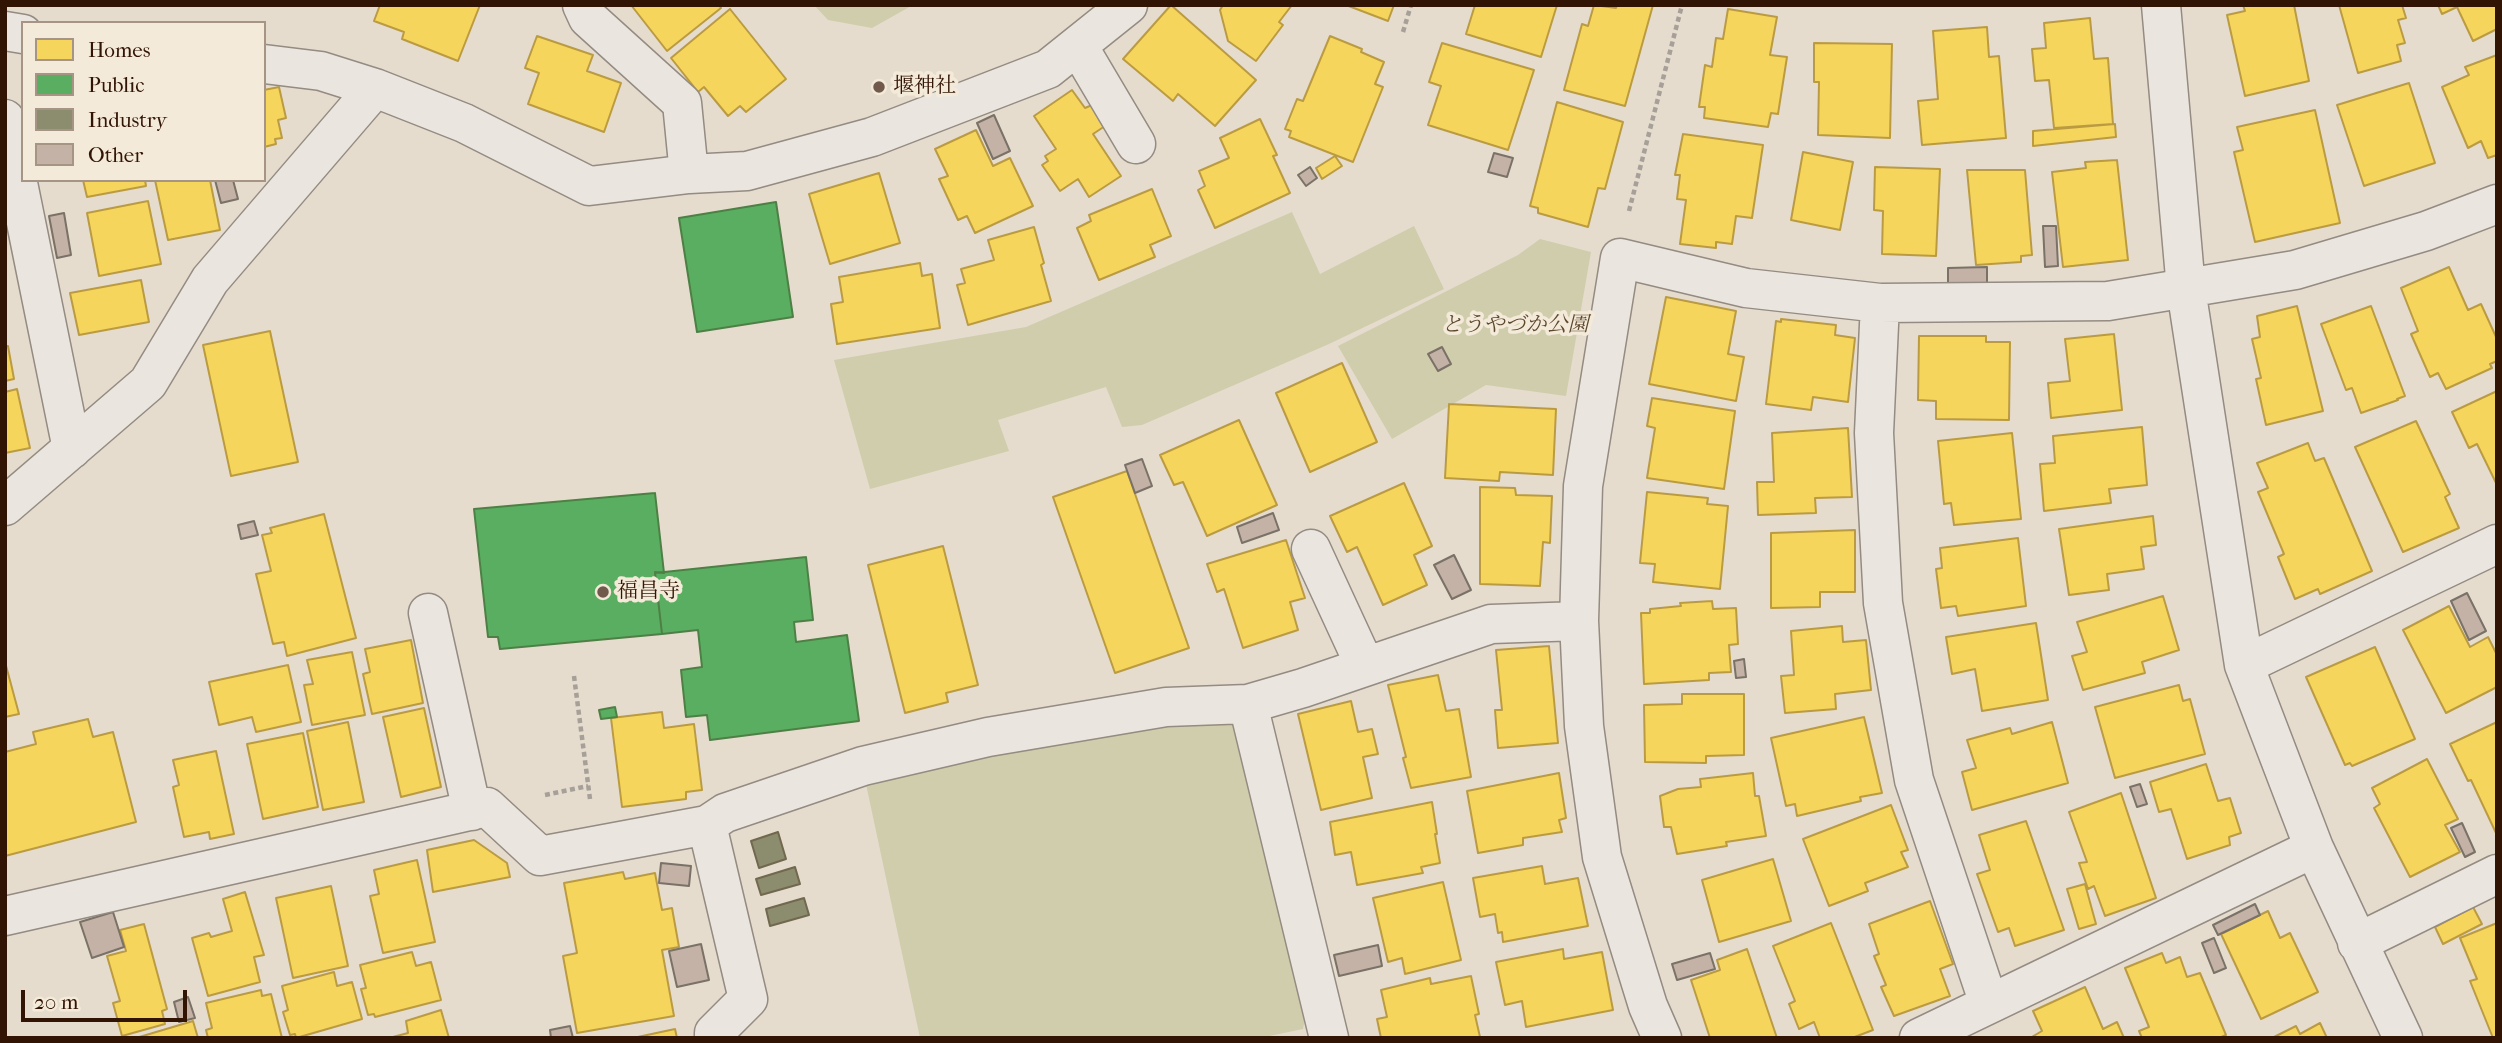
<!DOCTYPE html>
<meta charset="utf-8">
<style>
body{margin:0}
#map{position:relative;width:2502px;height:1043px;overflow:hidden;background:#e5dcce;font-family:"IM FELL French Canon",serif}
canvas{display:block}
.frame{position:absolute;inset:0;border:7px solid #321404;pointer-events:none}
.legend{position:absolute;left:21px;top:21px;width:245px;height:161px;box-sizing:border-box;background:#f4ead9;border:2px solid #a69484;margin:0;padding:9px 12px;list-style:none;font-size:21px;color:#321404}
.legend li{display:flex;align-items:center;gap:14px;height:35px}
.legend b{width:35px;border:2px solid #a69484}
.scale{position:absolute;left:21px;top:990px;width:166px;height:32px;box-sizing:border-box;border:4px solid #321404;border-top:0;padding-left:9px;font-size:21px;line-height:24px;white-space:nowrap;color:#321404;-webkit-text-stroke:5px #f4ead9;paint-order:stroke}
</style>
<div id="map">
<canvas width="2502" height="1043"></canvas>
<div class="frame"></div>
<ul class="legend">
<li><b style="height:19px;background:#f6d55c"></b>Homes</li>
<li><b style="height:19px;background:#5aae61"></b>Public</li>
<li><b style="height:19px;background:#8c8c6e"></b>Industry</li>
<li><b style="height:19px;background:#c3b2a5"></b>Other</li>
</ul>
<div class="scale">20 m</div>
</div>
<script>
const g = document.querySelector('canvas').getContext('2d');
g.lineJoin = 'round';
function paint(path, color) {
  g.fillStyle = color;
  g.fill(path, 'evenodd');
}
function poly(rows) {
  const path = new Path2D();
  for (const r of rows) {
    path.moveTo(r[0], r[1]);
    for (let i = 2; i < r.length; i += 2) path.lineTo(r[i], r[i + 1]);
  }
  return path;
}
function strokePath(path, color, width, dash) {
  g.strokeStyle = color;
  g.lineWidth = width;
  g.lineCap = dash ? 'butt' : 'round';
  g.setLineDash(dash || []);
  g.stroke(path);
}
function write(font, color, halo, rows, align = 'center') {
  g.font = font + ' "IM FELL French Canon","Noto Serif JP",serif';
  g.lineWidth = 7;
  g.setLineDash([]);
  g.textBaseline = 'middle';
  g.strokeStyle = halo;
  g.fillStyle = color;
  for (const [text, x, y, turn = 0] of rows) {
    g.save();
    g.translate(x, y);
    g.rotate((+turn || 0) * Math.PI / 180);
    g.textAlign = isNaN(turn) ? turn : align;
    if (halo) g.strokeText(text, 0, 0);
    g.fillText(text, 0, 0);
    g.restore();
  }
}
paint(poly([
 [814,5,913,5,872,28,828,20],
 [1292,212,1320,274,1414,226,1444,289,1329,344,1142,425,1122,427,1106,387,998,420,1009,451,870,489,834,360,1026,327],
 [1540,239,1591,252,1566,396,1486,385,1392,439,1338,346,1518,255],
 [1179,715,1233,716,1307,1008,1303,1029,1260,1038,920,1038,866,784]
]), '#d0cdac');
const homes = poly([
 [380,5,480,5,458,61,402,39,404,32,374,21,380,5],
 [631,5,719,5,721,8,667,51,631,5],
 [1171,5,1256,80,1215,126,1178,94,1173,101,1123,59,1171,5],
 [1223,5,1292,5,1279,22,1283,25,1256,61,1228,41,1220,10,1223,5],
 [1346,5,1394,5,1388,21,1346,5],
 [1475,5,1557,5,1541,57,1466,34,1475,5],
 [1594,5,1616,8,1617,5,1653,5,1625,106,1564,90,1582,24,1588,26,1594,5],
 [2243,5,2294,5,2309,81,2245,96,2227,15,2245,11,2243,5],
 [2339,5,2402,5,2406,18,2398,20,2405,43,2397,45,2401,61,2358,73,2339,5],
 [2438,5,2497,5,2497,29,2473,41,2457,7,2442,14,2438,5],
 [730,9,786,79,746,112,740,106,728,116,704,87,698,92,671,58,730,9],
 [1728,9,1777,17,1770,55,1787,57,1778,114,1771,113,1768,127,1704,118,1705,107,1699,107,1705,65,1712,67,1716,38,1723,39,1728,9],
 [2090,18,2094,59,2108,58,2113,124,2054,128,2049,80,2035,81,2032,49,2046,48,2044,23,2090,18],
 [1987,27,1989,57,1999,56,2006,138,1922,145,1918,101,1938,99,1933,31,1987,27],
 [537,36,593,55,587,71,621,83,604,132,528,104,539,73,525,68,537,36],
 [1330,36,1362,49,1361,52,1384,62,1375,84,1383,87,1353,162,1289,137,1291,131,1285,129,1297,99,1303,101,1330,36],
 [1442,43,1534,70,1508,150,1428,125,1441,86,1429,82,1442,43],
 [1814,43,1892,44,1890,138,1818,135,1819,82,1814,82,1814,43],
 [2497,55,2497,155,2488,158,2481,141,2468,148,2442,87,2469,75,2465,67,2497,55],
 [2409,83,2435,163,2364,186,2337,105,2409,83],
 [279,87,286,118,278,120,282,138,275,139,276,144,264,147,264,90,279,87],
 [1072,90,1085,108,1092,105,1105,126,1093,134,1121,176,1089,197,1078,179,1060,191,1042,165,1048,161,1045,156,1056,149,1034,116,1072,90],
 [1557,102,1623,122,1605,189,1598,188,1588,227,1538,213,1538,208,1530,206,1557,102],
 [2315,110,2340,223,2255,242,2234,152,2243,150,2237,127,2315,110],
 [1260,119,1277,155,1273,156,1290,193,1215,228,1198,190,1205,186,1199,171,1229,158,1220,138,1260,119],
 [2115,124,2116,137,2033,146,2033,131,2115,124],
 [976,130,993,166,1010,158,1033,206,975,233,967,216,958,220,939,179,948,176,935,149,976,130],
 [1683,134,1763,145,1752,218,1736,216,1732,244,1716,242,1716,248,1680,244,1686,200,1677,199,1680,175,1675,175,1683,134],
 [1803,152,1853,162,1840,230,1791,220,1803,152],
 [1335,156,1342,166,1322,179,1316,168,1335,156],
 [2117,160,2128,260,2063,267,2052,172,2086,168,2085,162,2117,160],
 [1875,167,1940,169,1936,256,1882,254,1883,211,1874,210,1875,167],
 [1967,170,2025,170,2032,255,2021,256,2021,262,1976,265,1967,170],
 [879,173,900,243,830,264,809,194,879,173],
 [83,180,145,180,146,186,87,197,83,180],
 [155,180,210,180,220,230,168,240,155,180],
 [1152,189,1171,236,1150,245,1155,257,1099,280,1077,228,1091,221,1089,215,1152,189],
 [148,201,161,264,99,276,87,213,148,201],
 [1034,227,1044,263,1041,265,1051,301,968,325,957,285,965,283,961,269,994,260,988,240,1034,227],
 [920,263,922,276,932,274,940,328,837,344,831,304,843,302,839,277,920,263],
 [2449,267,2468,310,2481,304,2497,339,2497,361,2490,364,2492,368,2446,389,2438,373,2430,377,2411,334,2418,331,2401,288,2449,267],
 [141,280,149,322,79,335,70,293,141,280],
 [1666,297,1736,311,1728,354,1744,357,1736,401,1649,384,1666,297],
 [2297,306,2323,411,2266,425,2256,379,2261,378,2252,339,2260,337,2257,316,2297,306],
 [2371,306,2405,396,2397,399,2398,400,2361,413,2352,388,2346,390,2321,324,2371,306],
 [1781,319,1836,325,1835,335,1855,338,1848,402,1813,397,1811,410,1766,404,1776,321,1781,322,1781,319],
 [270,331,298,462,231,476,203,345,270,331],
 [2114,334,2122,410,2051,418,2048,383,2070,381,2065,339,2114,334],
 [1919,336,1986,336,1986,342,2010,342,2009,420,1936,419,1936,401,1918,400,1919,336],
 [8,346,14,379,5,381,5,347,8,346],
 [1342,363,1377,442,1310,472,1276,393,1342,363],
 [17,389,30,448,5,453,5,392,17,389],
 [2497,391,2497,485,2477,444,2469,448,2452,412,2497,391],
 [1652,398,1735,411,1724,489,1647,478,1655,428,1647,426,1652,398],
 [1449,404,1556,409,1553,475,1500,472,1499,481,1445,478,1449,404],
 [1239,420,1277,505,1207,536,1183,482,1174,485,1160,455,1239,420],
 [2416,421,2450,494,2445,497,2459,528,2403,552,2355,447,2416,421],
 [2142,427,2147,485,2109,489,2111,503,2044,511,2040,464,2055,463,2053,436,2142,427],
 [1848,428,1852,497,1815,498,1816,513,1758,515,1757,482,1774,482,1772,433,1848,428],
 [2012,433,2021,519,1954,525,1951,503,1944,504,1938,441,2012,433],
 [2308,443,2315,461,2324,458,2372,571,2320,594,2318,589,2295,599,2278,557,2284,554,2258,492,2268,488,2257,463,2308,443],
 [1127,471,1189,648,1115,673,1053,497,1127,471],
 [1404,483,1432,546,1414,555,1427,585,1383,605,1357,547,1347,552,1330,516,1404,483],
 [1480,487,1515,488,1516,495,1552,496,1550,543,1543,542,1540,586,1480,584,1480,487],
 [1647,492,1708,498,1707,504,1728,506,1720,589,1653,582,1655,564,1640,563,1647,492],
 [324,514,356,638,287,656,284,642,273,644,256,574,271,571,262,535,272,533,270,528,324,514],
 [2153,516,2156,545,2141,547,2144,569,2107,574,2109,590,2069,595,2059,529,2153,516],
 [1855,530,1855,592,1820,592,1820,607,1771,608,1771,533,1855,530],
 [2018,538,2026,606,1958,616,1956,606,1941,608,1936,569,1942,568,1940,548,2018,538],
 [1286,540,1305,598,1290,602,1298,630,1243,648,1224,589,1217,592,1207,564,1286,540],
 [943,546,978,685,946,693,948,702,905,713,868,565,943,546],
 [2163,596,2179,650,2142,662,2145,673,2083,690,2072,656,2087,652,2077,622,2163,596],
 [1712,601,1713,609,1736,608,1738,644,1729,645,1731,672,1709,673,1709,680,1644,684,1641,613,1650,613,1650,609,1681,606,1680,603,1712,601],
 [2449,606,2470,647,2488,637,2497,655,2497,687,2446,713,2403,630,2449,606],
 [2036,623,2048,700,1982,711,1975,669,1952,674,1946,637,2036,623],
 [1842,626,1843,642,1866,640,1871,690,1835,694,1836,709,1785,713,1781,676,1794,675,1791,631,1842,626],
 [411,640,423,703,372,714,363,674,370,672,365,649,411,640],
 [1549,646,1558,743,1498,748,1495,710,1502,710,1496,650,1549,646],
 [2375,647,2415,739,2352,766,2350,763,2345,765,2306,677,2375,647],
 [352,652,365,715,312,725,304,685,313,684,307,660,352,652],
 [5,662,19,714,5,717,5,662],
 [288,665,301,722,256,732,252,717,219,725,209,682,288,665],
 [1438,675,1446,711,1459,709,1471,777,1411,788,1403,758,1406,757,1388,685,1438,675],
 [2179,685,2183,701,2190,699,2205,754,2115,778,2095,707,2179,685],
 [1682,694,1744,694,1744,755,1706,756,1706,763,1645,762,1644,705,1682,704,1682,694],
 [1351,701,1358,732,1372,729,1378,754,1363,757,1372,798,1321,810,1298,714,1351,701],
 [424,708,441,787,401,797,383,717,424,708],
 [662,712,664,728,694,724,702,790,686,792,686,799,622,807,611,718,662,712],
 [1864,717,1882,793,1860,797,1861,801,1797,816,1795,804,1786,806,1771,738,1864,717],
 [88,719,93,737,113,732,136,822,5,856,5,752,36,744,33,732,88,719],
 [348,722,364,802,323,810,307,731,348,722],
 [2052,722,2068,783,1972,810,1962,772,1976,768,1967,740,2010,728,2012,734,2052,722],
 [2497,722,2497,833,2496,833,2471,780,2468,781,2450,744,2497,722],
 [303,733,318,807,263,819,247,744,303,733],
 [216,751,234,834,210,839,209,832,184,837,173,787,179,785,173,760,216,751],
 [2427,759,2458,819,2445,825,2460,852,2410,877,2374,808,2380,804,2372,788,2427,759],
 [2206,764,2218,801,2230,798,2241,833,2229,837,2230,845,2187,859,2171,809,2159,812,2150,782,2206,764],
 [1559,773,1566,818,1559,820,1562,832,1523,838,1523,845,1478,853,1467,791,1559,773],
 [1753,773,1755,796,1759,796,1766,836,1726,842,1727,846,1677,854,1671,827,1664,827,1660,796,1678,789,1701,787,1700,779,1753,773],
 [2121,793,2156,898,2105,916,2094,886,2088,889,2079,863,2087,862,2069,812,2121,793],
 [1432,802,1437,834,1435,834,1440,863,1421,867,1423,873,1357,885,1351,852,1335,855,1330,822,1432,802],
 [1891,805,1908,850,1901,852,1908,867,1865,883,1868,891,1829,906,1803,839,1891,805],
 [2026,821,2064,930,2015,946,2009,928,1998,932,1977,874,1990,870,1979,835,2026,821],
 [474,840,507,863,510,877,433,892,427,850,474,840],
 [1773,859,1791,921,1719,942,1702,880,1773,859],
 [417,860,435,942,383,953,370,896,379,894,374,870,417,860],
 [1542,866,1545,884,1578,878,1588,926,1503,942,1502,932,1498,933,1495,914,1480,917,1473,878,1542,866],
 [623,872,625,879,655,873,662,910,672,908,679,947,662,950,674,1016,577,1033,563,956,577,953,564,883,623,872],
 [1443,882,1461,960,1405,974,1402,958,1388,962,1373,898,1443,882],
 [2085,884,2096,924,2079,929,2067,889,2085,884],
 [331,886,348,966,293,978,276,898,331,886],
 [245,892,264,955,254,957,260,982,208,996,192,938,209,933,211,937,232,931,223,899,245,892],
 [1930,901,1953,964,1940,969,1950,996,1894,1016,1881,987,1886,985,1874,956,1879,954,1869,924,1930,901],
 [2473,907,2482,924,2443,944,2435,927,2473,907],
 [2268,911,2280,938,2290,933,2318,992,2261,1019,2221,934,2268,911],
 [1831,923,1873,1030,1852,1038,1820,1038,1814,1022,1799,1029,1789,1004,1795,1001,1773,946,1831,923],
 [2497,923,2497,1037,2493,1038,2470,981,2477,979,2460,938,2497,923],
 [144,924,167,1009,162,1011,165,1024,122,1036,113,1003,120,1001,107,956,126,951,120,930,144,924],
 [1563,949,1564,959,1602,952,1613,1010,1526,1027,1522,1001,1505,1005,1496,962,1563,949],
 [1747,949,1777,1038,1710,1038,1691,980,1720,970,1717,960,1747,949],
 [412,952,416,966,431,962,441,1000,375,1017,374,1014,368,1015,361,989,366,988,360,965,412,952],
 [2162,953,2166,963,2180,957,2187,977,2200,973,2226,1035,2219,1038,2142,1038,2139,1031,2149,1027,2125,968,2162,953],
 [334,972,337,986,352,982,362,1019,296,1038,295,1034,290,1035,283,1012,288,1010,282,986,334,972],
 [1471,976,1479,1014,1475,1015,1480,1037,1381,1038,1377,1019,1387,1017,1381,990,1430,978,1431,984,1471,976],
 [2085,987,2103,1029,2117,1022,2124,1038,2030,1038,2042,1031,2033,1011,2085,987],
 [261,990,262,996,271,994,282,1038,208,1038,206,1030,212,1028,206,1003,261,990],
 [441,1010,449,1038,389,1038,408,1033,406,1021,441,1010],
 [193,1021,198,1038,136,1038,193,1021],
 [2320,1023,2327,1038,2272,1038,2296,1026,2300,1034,2320,1023],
 [675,1029,677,1038,633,1038,675,1029]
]);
paint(homes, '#f6d55c');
strokePath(homes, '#bb9b42', 2);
const public = poly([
 [776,202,793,317,697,332,679,218,776,202],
 [655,493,664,573,655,572,662,634,500,649,498,637,488,637,474,509,655,493],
 [806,557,813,620,794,622,796,642,847,635,859,721,710,740,707,715,686,717,681,670,702,667,698,630,662,634,655,573,806,557],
 [615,707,617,717,601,719,599,710,615,707]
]);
paint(public, '#5aae61');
strokePath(public, '#4e8045', 2);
const industry = poly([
 [778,832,786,859,759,868,751,841,778,832],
 [795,867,800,884,761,895,756,879,795,867],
 [804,898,809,915,770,926,766,909,804,898]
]);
paint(industry, '#8c8c6e');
strokePath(industry, '#71684e', 2);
const building = poly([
 [994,115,1010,151,993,159,977,123,994,115],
 [1494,153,1513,158,1507,177,1488,172,1494,153],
 [1310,167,1317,178,1306,186,1298,175,1310,167],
 [215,180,233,180,238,199,221,203,215,180],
 [64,213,71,255,57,258,49,216,64,213],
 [2043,226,2056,226,2058,266,2045,267,2043,226],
 [1987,267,1987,284,1948,286,1948,268,1987,267],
 [1442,347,1451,364,1438,371,1428,354,1442,347],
 [1142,459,1152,486,1135,493,1125,465,1142,459],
 [1273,513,1279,530,1242,543,1237,527,1273,513],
 [254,521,258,535,241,539,238,525,254,521],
 [1454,555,1471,590,1452,599,1434,565,1454,555],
 [2467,593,2486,631,2469,640,2451,601,2467,593],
 [1744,659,1746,677,1736,678,1734,661,1744,659],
 [2140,784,2147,804,2137,807,2130,787,2140,784],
 [2462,823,2475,852,2465,857,2451,828,2462,823],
 [661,863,691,866,689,886,659,883,661,863],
 [2255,904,2260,915,2218,935,2213,925,2255,904],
 [113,912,124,947,92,958,80,922,113,912],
 [2214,938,2226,968,2214,973,2202,943,2214,938],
 [701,944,709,980,677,987,669,951,701,944],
 [1378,945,1382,966,1339,976,1334,955,1378,945],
 [1710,953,1715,969,1677,980,1672,964,1710,953],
 [188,997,195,1018,179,1022,174,1002,188,997],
 [570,1026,573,1038,551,1038,550,1030,570,1026]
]);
paint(building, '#c3b2a5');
strokePath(building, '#7a7167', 2);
const minor = poly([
 [582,5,588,18,682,103,689,174],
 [2161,5,2186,289,2244,665,2314,848,2403,1038],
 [5,31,23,34],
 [1078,46,1136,144],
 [264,64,321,71,375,88,464,123,589,186,689,174,747,171,872,137,1048,69,1128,5],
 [5,119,72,449],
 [1880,303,1874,433,1883,603,1914,780,1989,1004],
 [5,506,148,383,210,280,375,88],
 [1311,549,1365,666],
 [428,613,472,811],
 [2244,665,2497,544],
 [1248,704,1329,1038],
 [707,825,748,999,714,1033,714,1038],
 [5,916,487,807,540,856,707,825,725,813,863,766,988,737,1166,707,1248,704,1303,688,1491,624,1579,621],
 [2357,943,2497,874],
 [1662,1038,1648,1006,1602,857,1584,726,1579,621,1583,486,1620,258,1746,288,1880,303,2108,301,2295,270,2426,231,2497,204],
 [1919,1038,2314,848]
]);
strokePath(minor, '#948b82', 41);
strokePath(poly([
 [1403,32,1411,5],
 [1629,211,1682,5],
 [574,676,590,799],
 [545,795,588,786]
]), '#a6a098', 4.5, [5, 3.5]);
strokePath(minor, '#eae6df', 38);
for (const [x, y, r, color] of [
 [879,87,7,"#715a4b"],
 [603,592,7,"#715a4b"]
]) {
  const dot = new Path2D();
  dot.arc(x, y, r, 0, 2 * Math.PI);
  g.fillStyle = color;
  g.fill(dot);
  strokePath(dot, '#f4ead9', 2.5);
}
write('21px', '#321404', '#f4ead9', [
 ["堰神社",893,87],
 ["福昌寺",617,592]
], 'left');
write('italic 21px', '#5c482e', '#f4ead9', [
 ["とうやづか公園",1515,326]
]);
</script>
